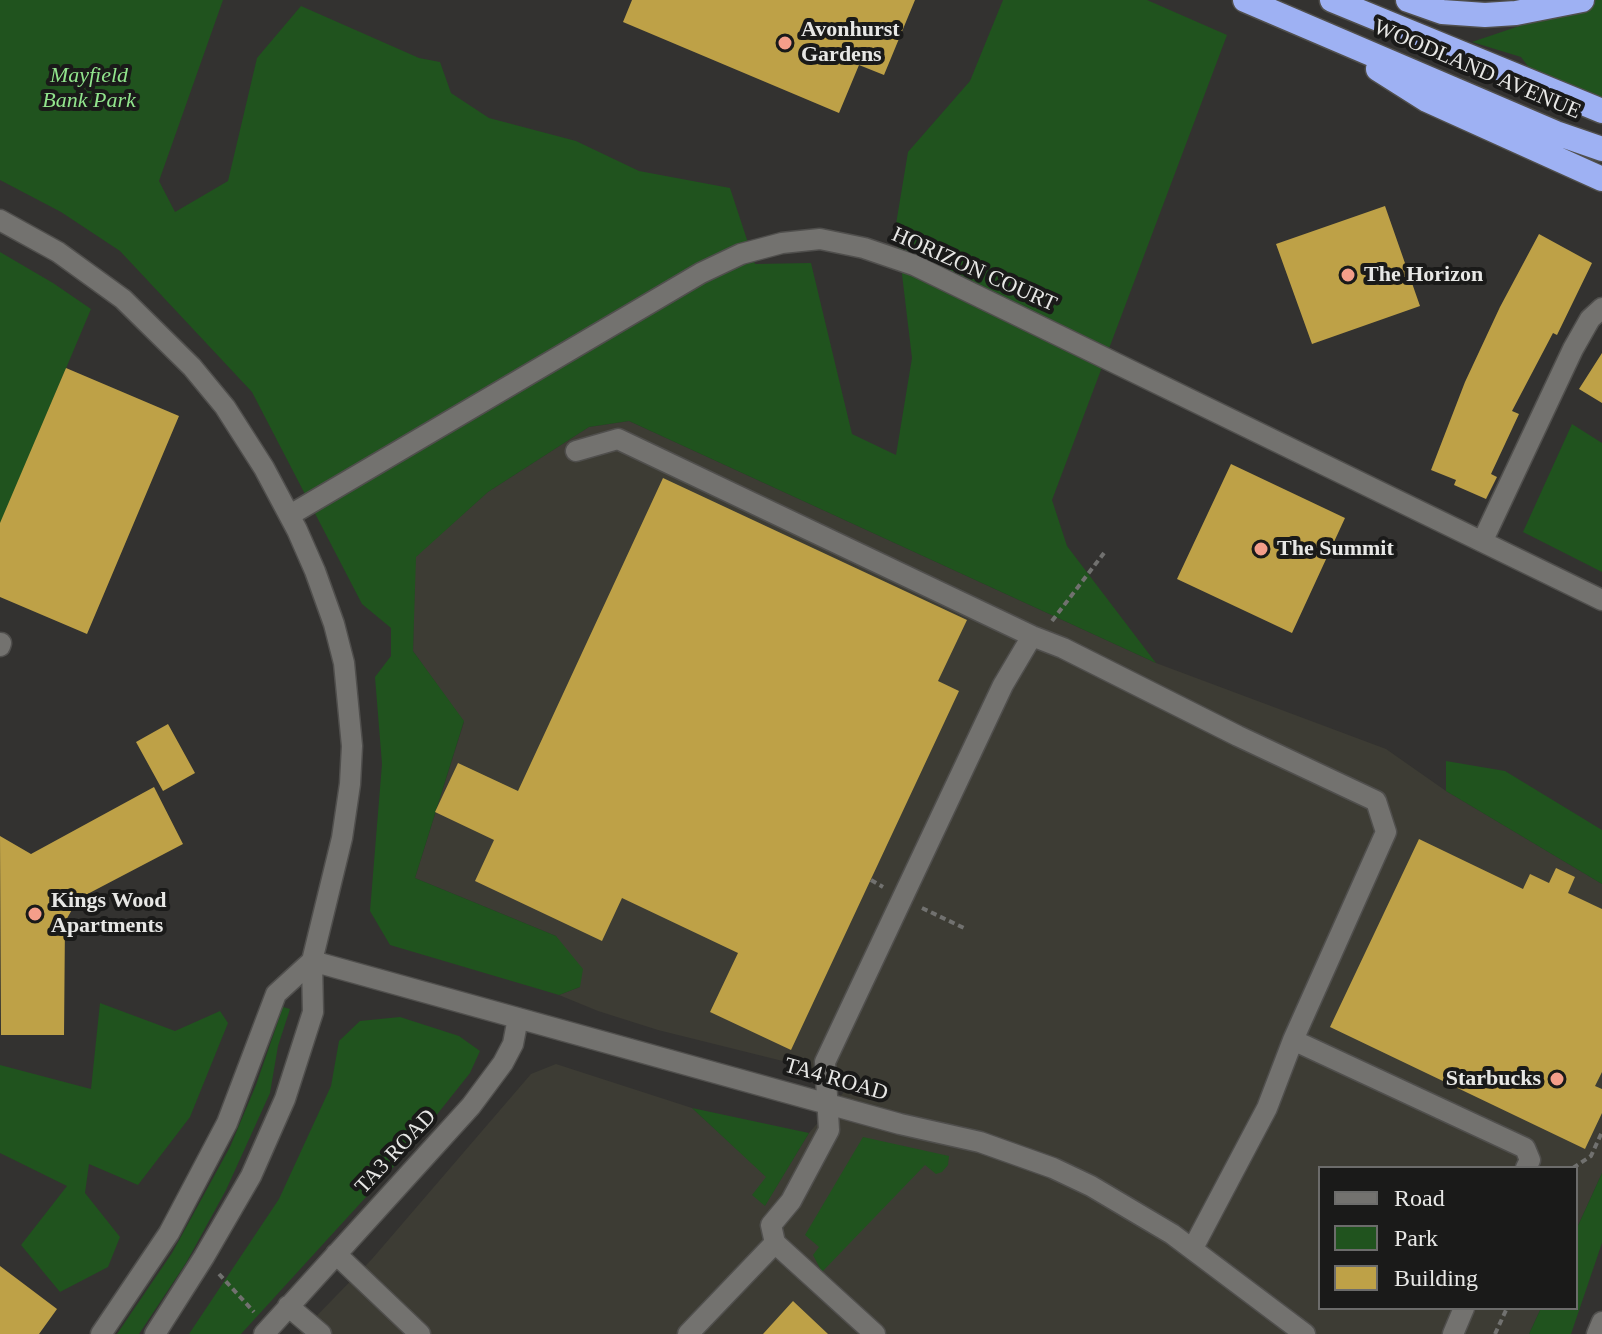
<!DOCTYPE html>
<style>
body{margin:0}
#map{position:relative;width:1602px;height:1334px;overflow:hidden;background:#333230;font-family:"Times New Roman",serif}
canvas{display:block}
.legend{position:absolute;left:1318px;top:1166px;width:260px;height:144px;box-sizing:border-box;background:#1a1a19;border:2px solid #6c6c6b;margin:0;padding:10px 14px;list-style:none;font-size:24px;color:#e7e7e5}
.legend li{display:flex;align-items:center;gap:16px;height:40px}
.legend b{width:40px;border:2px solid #6c6c6b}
</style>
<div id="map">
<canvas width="1602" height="1334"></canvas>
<ul class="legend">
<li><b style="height:10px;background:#73726f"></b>Road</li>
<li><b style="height:22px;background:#20531e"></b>Park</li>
<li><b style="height:22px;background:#bea147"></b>Building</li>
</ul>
</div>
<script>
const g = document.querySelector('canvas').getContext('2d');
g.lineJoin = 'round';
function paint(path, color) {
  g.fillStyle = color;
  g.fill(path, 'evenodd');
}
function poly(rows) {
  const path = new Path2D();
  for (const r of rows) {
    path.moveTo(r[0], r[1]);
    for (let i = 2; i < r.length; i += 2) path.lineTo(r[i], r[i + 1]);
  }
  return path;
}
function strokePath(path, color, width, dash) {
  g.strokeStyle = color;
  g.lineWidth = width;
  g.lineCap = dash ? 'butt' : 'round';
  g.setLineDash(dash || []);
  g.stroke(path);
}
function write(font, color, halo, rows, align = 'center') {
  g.font = font + ' "Times New Roman",serif';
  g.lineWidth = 8;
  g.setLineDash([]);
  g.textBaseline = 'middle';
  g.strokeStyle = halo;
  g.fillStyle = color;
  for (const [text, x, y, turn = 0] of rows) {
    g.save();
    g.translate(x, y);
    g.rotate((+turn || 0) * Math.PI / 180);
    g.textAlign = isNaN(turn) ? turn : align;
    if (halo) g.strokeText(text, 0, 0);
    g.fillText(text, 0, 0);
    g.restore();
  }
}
paint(poly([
 [629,421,1156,663,1386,749,1446,791,1602,884,1602,1173,1576,1230,1576,1168,1320,1168,1320,1308,1541,1308,1529,1334,299,1334,372,1259,531,1074,556,1064,692,1108,767,1177,765,1205,809,1133,855,1079,658,1030,598,1011,559,995,580,987,556,936,415,878,464,722,413,651,415,557,488,492,589,427]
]), '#3d3c34');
paint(poly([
 [0,0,223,0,159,181,175,212,228,181,257,58,301,6,419,58,440,62,451,93,489,118,576,141,639,171,730,188,755,264,811,263,852,434,896,455,912,358,896,224,908,152,970,81,1003,0,1147,0,1227,35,1052,500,1067,546,1156,663,629,421,589,427,488,492,416,557,413,651,464,721,415,878,556,936,583,969,580,987,559,995,390,945,370,911,382,764,375,677,391,656,391,628,362,604,252,392,120,251,61,212,0,180],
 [1596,0,1602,0,1602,101,1545,89,1521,57,1472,42],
 [0,252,53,283,91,309,0,525],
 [1572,424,1602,443,1602,572,1523,532],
 [1446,761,1505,771,1602,830,1602,884,1446,791],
 [100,1003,175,1031,220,1011,228,1023,190,1117,138,1185,89,1164,85,1193,120,1237,108,1267,60,1292,21,1245,67,1186,0,1153,0,1065,91,1089],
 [283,1007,290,1009,278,1046,270,1093,226,1190,186,1263,139,1334,117,1334,172,1253,230,1147,256,1085],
 [400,1017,459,1036,480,1051,470,1073,408,1151,241,1334,189,1334,279,1199,331,1086,339,1041,360,1021],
 [692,1108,809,1133,765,1206,752,1195,766,1177],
 [863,1137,949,1156,948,1165,942,1172,936,1174,925,1165,822,1272,813,1255,819,1247,805,1235],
 [1602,1173,1602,1243,1571,1334,1529,1334,1541,1308,1576,1308,1576,1230]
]), '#20531e');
paint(poly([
 [632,0,915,0,884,75,859,65,839,113,623,22],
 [1385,206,1420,306,1312,344,1276,244],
 [1539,234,1592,263,1557,335,1553,333,1512,411,1519,414,1491,474,1497,477,1486,499,1454,485,1456,480,1431,470,1465,382,1500,307],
 [1602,353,1602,403,1579,389],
 [66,368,179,416,87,634,0,597,0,523],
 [1231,464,1345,518,1292,633,1177,579],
 [663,478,967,620,938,681,959,691,791,1050,710,1012,738,953,622,898,602,941,475,881,494,840,435,812,458,763,518,791],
 [168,724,195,773,163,791,136,742],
 [154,787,183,844,78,899,65,922,64,1035,1,1035,0,836,31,854],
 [1419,839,1523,889,1530,874,1549,883,1556,868,1575,877,1568,893,1602,909,1602,1072,1595,1086,1602,1089,1602,1113,1585,1149,1330,1027],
 [0,1266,57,1309,39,1334,0,1334],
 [793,1301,828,1334,763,1334]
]), '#bea147');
const minor = poly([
 [0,220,58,252,123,299,192,367,225,407,264,468,297,530,315,571,334,624,344,663,352,746,350,784,342,838,312,961,313,1012,285,1099,251,1176,204,1257,155,1334],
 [576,451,618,439,1032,636,1063,648,1238,736,1376,801,1386,832,1293,1040],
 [290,515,701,273,741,254,782,243,820,239,864,248,914,265,1602,600],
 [1483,540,1573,349,1590,319,1602,308],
 [0,646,1,643],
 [312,961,900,1124,980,1142,1053,1168,1091,1186,1172,1234,1305,1334],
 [1193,1248,1267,1108,1293,1040,1525,1148,1530,1160,1526,1168],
 [336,1254,420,1334],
 [288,1306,321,1334],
 [101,1334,169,1233,227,1123,276,994,312,961],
 [264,1334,471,1106,503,1063,513,1044,518,1018],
 [688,1334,775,1243],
 [875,1334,775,1243,771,1225,791,1201,829,1130,825,1062,1003,685,1032,636],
 [1453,1334,1464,1308],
 [1597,1334,1602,1322]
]);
const highway = poly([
 [1245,0,1556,133,1602,149],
 [1332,0,1602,111],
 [1408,0,1442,12,1485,15,1516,13,1582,0],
 [1378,69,1427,100,1602,179]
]);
strokePath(minor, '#504f4d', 23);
strokePath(highway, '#504f4d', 27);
strokePath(poly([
 [1052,621,1104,553],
 [871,880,883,887],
 [922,908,966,929],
 [1573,1168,1591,1156,1602,1132],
 [219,1274,254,1312],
 [1495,1334,1507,1308]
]), '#71716f', 4, [6, 4]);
strokePath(minor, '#73726f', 20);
strokePath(highway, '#9eb1f3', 24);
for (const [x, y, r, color] of [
 [785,43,8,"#f49e8a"],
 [1348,275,8,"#f49e8a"],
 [1261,549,8,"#f49e8a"],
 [35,914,8,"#f49e8a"],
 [1557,1079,8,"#f49e8a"]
]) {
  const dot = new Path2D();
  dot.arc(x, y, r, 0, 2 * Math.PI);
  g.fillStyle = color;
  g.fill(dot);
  strokePath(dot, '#1a1a19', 3);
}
write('bold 22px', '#e7e7e5', '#1a1a19', [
 ["Avonhurst",801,30],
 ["Gardens",801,55],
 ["The Horizon",1364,275],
 ["The Summit",1277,549],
 ["Kings Wood",51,901],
 ["Apartments",51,926],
 ["Starbucks",1541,1079,"right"]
], 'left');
write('22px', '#e7e7e5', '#1a1a19', [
 ["WOODLAND AVENUE",1477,70,23],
 ["HORIZON COURT",974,270,24],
 ["TA4 ROAD",836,1080,16],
 ["TA3 ROAD",396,1152,-47]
]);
write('italic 22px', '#91e48c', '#1a1a19', [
 ["Mayfield",89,76],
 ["Bank Park",89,101]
]);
</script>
